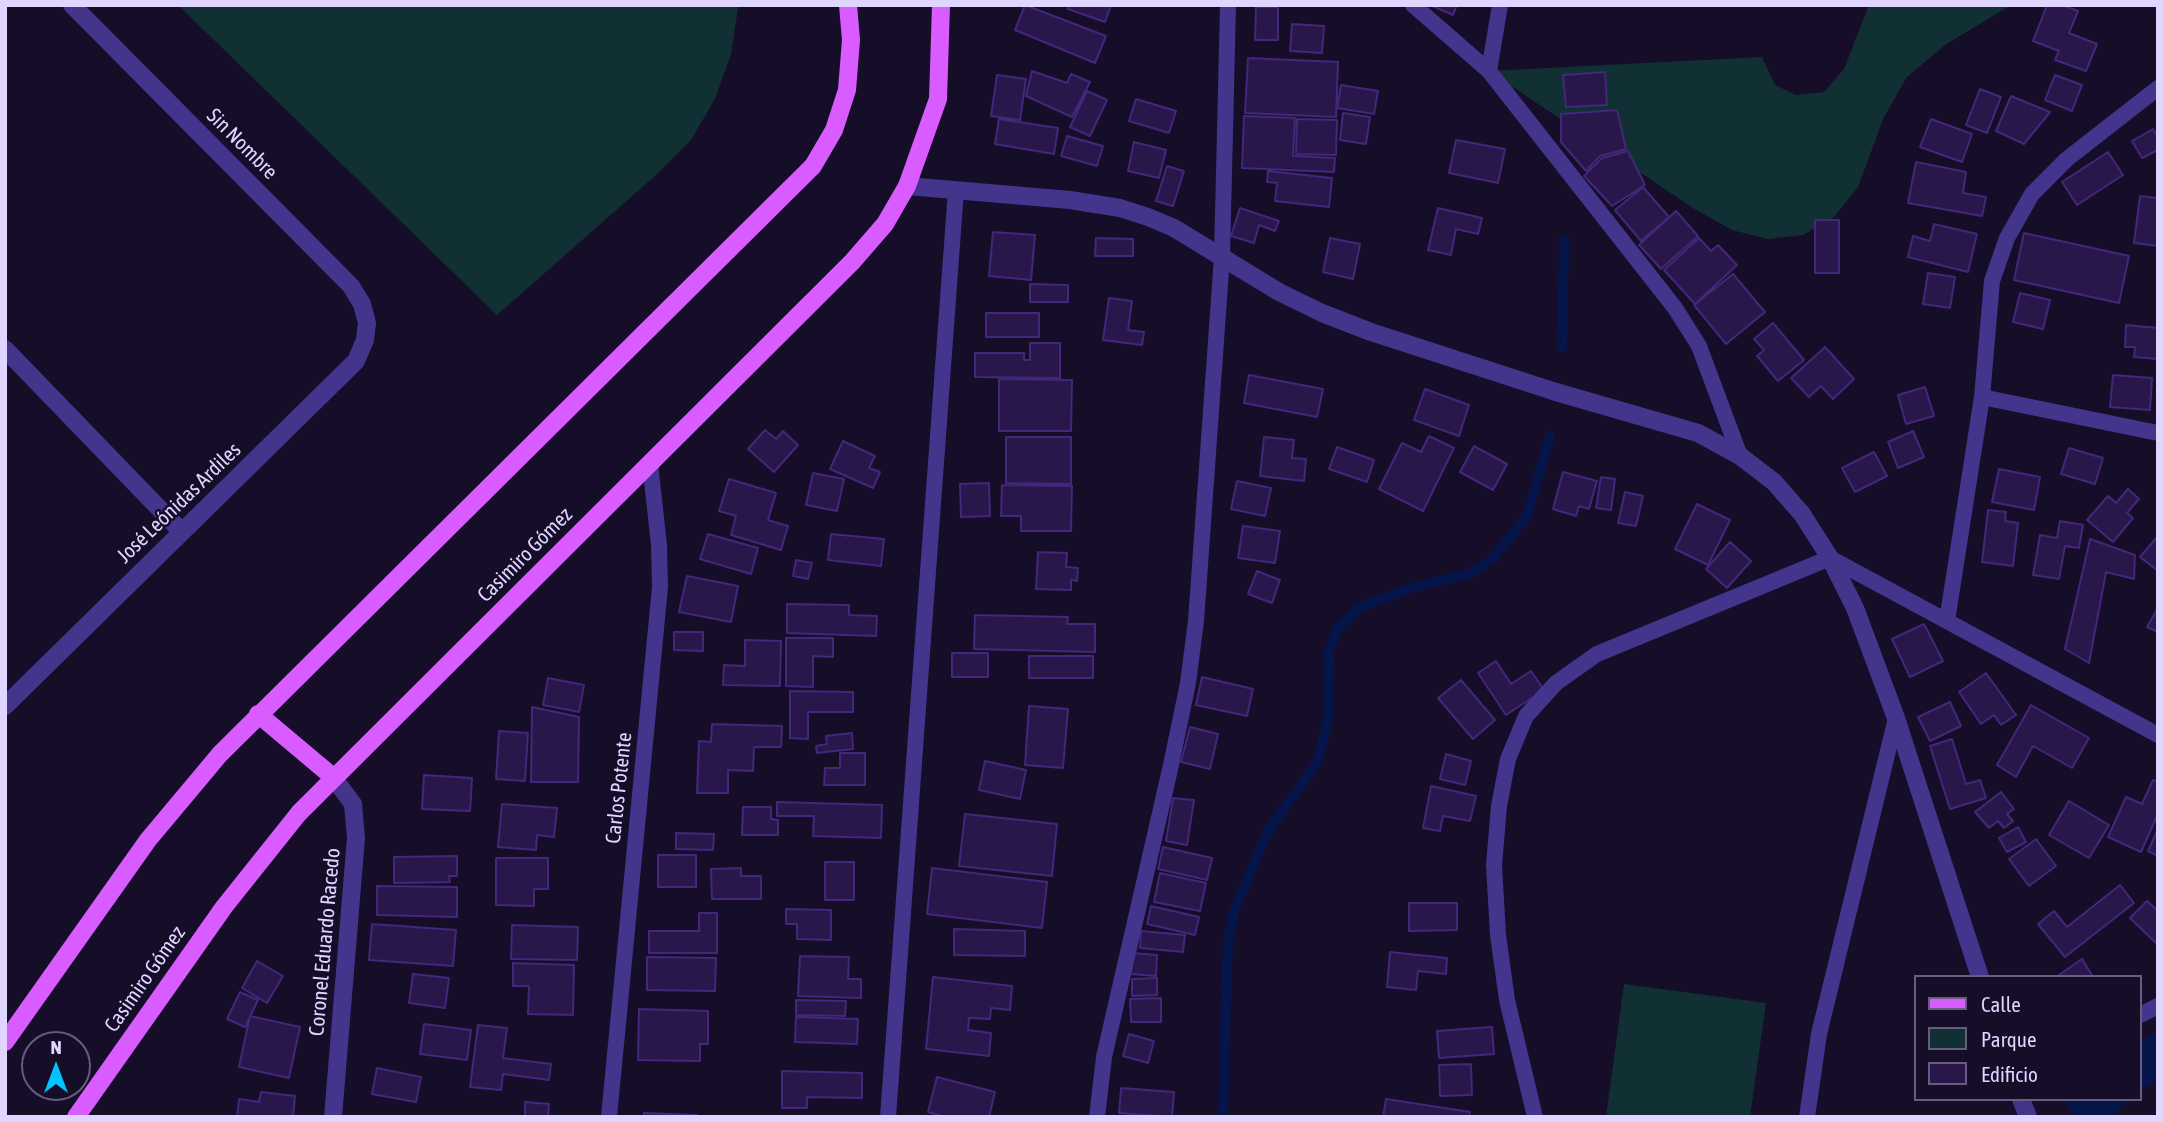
<!DOCTYPE html>
<meta charset="utf-8">
<style>
body{margin:0}
#map{position:relative;width:2163px;height:1122px;overflow:hidden;background:#160d29;font-family:"Asap Condensed",sans-serif}
canvas{display:block}
.frame{position:absolute;inset:0;border:7px solid #dfd5ff;pointer-events:none}
.legend{position:absolute;left:1914px;top:975px;width:228px;height:126px;box-sizing:border-box;background:#160d29;border:2px solid #665d7f;margin:0;padding:9px 12px;list-style:none;font-size:21px;color:#dfd5ff}
.legend li{display:flex;align-items:center;gap:14px;height:35px}
.legend b{width:35px;border:2px solid #665d7f}
.north{position:absolute;left:21px;top:1031px;width:70px;height:70px;box-sizing:border-box;background:#160d29;border:2px solid #665d7f;border-radius:50%;rotate:0deg;font-size:19px;font-weight:700;line-height:28px;text-align:center;color:#dfd5ff}
.north::after{content:'';display:block;margin:auto;width:24px;height:32px;background:#01c4ff;clip-path:polygon(50% 0,100% 100%,50% 72%,0 100%)}
</style>
<div id="map">
<canvas width="2163" height="1122"></canvas>
<div class="frame"></div>
<ul class="legend">
<li><b style="height:9px;background:#d85cff"></b>Calle</li>
<li><b style="height:19px;background:#103033"></b>Parque</li>
<li><b style="height:19px;background:#29174b"></b>Edificio</li>
</ul>
<div class="north">N</div>
</div>
<script>
const g = document.querySelector('canvas').getContext('2d');
g.lineJoin = 'round';
function paint(path, color) {
  g.fillStyle = color;
  g.fill(path, 'evenodd');
}
function poly(rows) {
  const path = new Path2D();
  for (const r of rows) {
    path.moveTo(r[0], r[1]);
    for (let i = 2; i < r.length; i += 2) path.lineTo(r[i], r[i + 1]);
  }
  return path;
}
function strokePath(path, color, width, dash) {
  g.strokeStyle = color;
  g.lineWidth = width;
  g.lineCap = dash ? 'butt' : 'round';
  g.setLineDash(dash || []);
  g.stroke(path);
}
function write(font, color, halo, rows, align = 'center') {
  g.font = font + ' "Asap Condensed",sans-serif';
  g.lineWidth = 5;
  g.setLineDash([]);
  g.textBaseline = 'middle';
  g.strokeStyle = halo;
  g.fillStyle = color;
  for (const [text, x, y, turn = 0] of rows) {
    g.save();
    g.translate(x, y);
    g.rotate((+turn || 0) * Math.PI / 180);
    g.textAlign = isNaN(turn) ? turn : align;
    if (halo) g.strokeText(text, 0, 0);
    g.fillText(text, 0, 0);
    g.restore();
  }
}
paint(poly([
 [178,5,738,5,738,8,731,54,715,99,691,140,655,176,497,315],
 [1869,5,2011,5,1945,45,1907,77,1884,117,1858,187,1834,217,1803,235,1768,239,1732,230,1693,208,1489,71,1762,57,1775,85,1796,95,1824,92,1844,69],
 [1624,984,1766,1003,1750,1117,1606,1117]
]), '#103033');
paint(poly([
 [2158,1031,2158,1081,2140,1090,2140,1040],
 [2065,1099,2130,1099,2112,1117,2074,1117]
]), '#05154a');
strokePath(poly([
 [1562,347,1564,241],
 [1223,1117,1226,991,1228,942,1234,911,1268,831,1318,761,1328,719,1329,651,1337,629,1359,607,1411,588,1471,573,1493,558,1527,516,1550,436]
]), '#05154a', 10);
const building = poly([
 [1025,5,1106,36,1095,63,1015,30,1025,5],
 [1069,5,1111,5,1105,22,1068,9,1069,5],
 [1430,5,1457,5,1453,15,1430,5],
 [2047,5,2062,5,2078,11,2069,33,2097,44,2086,71,2055,60,2059,51,2033,41,2047,5],
 [1256,7,1278,7,1278,40,1255,40,1256,7],
 [1292,24,1324,26,1322,53,1290,51,1292,24],
 [1248,58,1338,62,1336,117,1245,113,1248,58],
 [1032,71,1067,83,1071,74,1090,82,1072,117,1026,96,1032,71],
 [1605,72,1607,105,1566,107,1563,75,1605,72],
 [997,75,1026,79,1020,120,991,116,997,75],
 [2055,75,2082,85,2072,111,2045,100,2055,75],
 [1341,85,1378,91,1374,114,1337,108,1341,85],
 [1980,89,2001,97,1987,133,1966,125,1980,89],
 [1087,91,1107,100,1090,136,1070,127,1087,91],
 [2011,96,2050,112,2024,144,1996,131,2011,96],
 [1136,99,1176,111,1169,133,1129,121,1136,99],
 [1617,110,1626,149,1600,156,1586,171,1561,142,1561,114,1617,110],
 [1343,113,1370,117,1366,144,1340,140,1343,113],
 [1244,116,1295,118,1293,156,1335,158,1334,172,1242,168,1244,116],
 [999,119,1058,128,1054,154,995,144,999,119],
 [1297,119,1337,120,1336,155,1296,154,1297,119],
 [1931,119,1972,134,1962,162,1920,147,1931,119],
 [2153,129,2158,137,2158,150,2142,158,2132,141,2153,129],
 [1067,136,1103,146,1097,166,1061,156,1067,136],
 [1456,140,1505,149,1498,183,1449,173,1456,140],
 [1134,142,1166,150,1159,178,1128,171,1134,142],
 [1628,151,1645,185,1612,206,1584,176,1602,158,1628,151],
 [2108,152,2123,175,2077,205,2062,182,2108,152],
 [1916,162,1966,172,1963,193,1986,197,1982,216,1908,203,1916,162],
 [1167,166,1184,171,1173,206,1156,201,1167,166],
 [1268,171,1332,178,1329,207,1275,201,1277,183,1267,182,1268,171],
 [1643,187,1669,217,1641,241,1615,210,1643,187],
 [2140,196,2158,198,2158,246,2134,243,2140,196],
 [1240,208,1279,221,1275,231,1259,225,1254,243,1231,236,1240,208],
 [1438,208,1482,218,1478,234,1456,229,1451,255,1428,250,1438,208],
 [1676,211,1698,236,1661,269,1639,245,1676,211],
 [1815,220,1839,220,1839,273,1815,273,1815,220],
 [1934,224,1977,234,1968,272,1908,257,1913,236,1930,241,1934,224],
 [993,232,1035,235,1031,280,989,276,993,232],
 [2024,233,2129,256,2119,303,2014,280,2024,233],
 [1096,238,1133,239,1133,256,1095,256,1096,238],
 [1330,238,1360,244,1353,279,1323,272,1330,238],
 [1699,238,1711,251,1718,245,1737,265,1695,304,1664,270,1699,238],
 [1928,273,1955,277,1950,308,1923,304,1928,273],
 [1733,274,1765,312,1726,344,1694,305,1733,274],
 [1030,284,1068,285,1068,302,1030,302,1030,284],
 [2020,293,2050,300,2043,329,2013,322,2020,293],
 [1109,298,1132,301,1128,330,1144,332,1142,345,1103,340,1109,298],
 [986,313,1039,313,1039,337,986,337,986,313],
 [1773,323,1804,360,1778,381,1757,356,1764,350,1754,339,1773,323],
 [2126,325,2158,328,2158,359,2134,357,2135,347,2125,347,2126,325],
 [1030,343,1060,343,1060,378,975,377,975,353,1024,353,1024,360,1030,360,1030,343],
 [1825,347,1854,379,1833,399,1821,386,1809,397,1791,378,1825,347],
 [1249,375,1323,389,1317,417,1244,403,1249,375],
 [2113,375,2152,378,2150,410,2110,407,2113,375],
 [999,379,1072,380,1071,431,999,431,999,379],
 [1925,387,1934,416,1906,424,1898,395,1925,387],
 [1425,389,1469,405,1459,436,1414,420,1425,389],
 [765,430,776,439,783,431,798,445,774,472,748,449,765,430],
 [1913,431,1924,457,1898,468,1888,442,1913,431],
 [1429,436,1454,448,1423,511,1379,489,1402,443,1421,452,1429,436],
 [1006,437,1071,437,1071,484,1006,483,1006,437],
 [1264,437,1294,440,1292,458,1306,459,1304,481,1260,476,1264,437],
 [843,441,875,456,869,468,880,472,873,488,830,469,843,441],
 [1474,446,1507,464,1493,490,1460,472,1474,446],
 [1337,447,1374,460,1367,482,1329,469,1337,447],
 [2069,448,2103,458,2095,484,2061,474,2069,448],
 [1874,452,1887,476,1855,492,1842,468,1874,452],
 [1999,469,2040,477,2034,510,1992,502,1999,469],
 [1563,472,1597,481,1589,509,1579,506,1576,516,1553,509,1563,472],
 [813,473,844,479,837,511,806,505,813,473],
 [1601,477,1615,479,1611,510,1596,508,1601,477],
 [729,479,776,493,768,520,788,526,781,550,731,535,736,516,719,511,729,479],
 [1237,481,1271,488,1265,516,1231,509,1237,481],
 [989,483,990,516,961,517,960,484,989,483],
 [1002,485,1072,486,1071,531,1021,531,1021,516,1001,516,1002,485],
 [2128,489,2139,499,2127,513,2133,518,2113,542,2087,520,2108,496,2116,503,2128,489],
 [1625,492,1643,496,1636,526,1618,523,1625,492],
 [1697,504,1730,520,1708,565,1675,549,1697,504],
 [1988,510,2006,512,2005,521,2018,523,2013,566,1982,562,1988,510],
 [2060,521,2083,525,2079,548,2065,546,2059,579,2033,575,2040,535,2057,538,2060,521],
 [1243,526,1280,531,1275,563,1238,558,1243,526],
 [708,534,758,548,751,574,700,559,708,534],
 [831,534,884,539,881,566,828,560,831,534],
 [2158,536,2158,571,2140,557,2158,536],
 [2090,539,2135,555,2134,579,2106,572,2089,663,2065,649,2090,539],
 [1730,542,1751,561,1727,588,1706,569,1730,542],
 [1038,552,1067,553,1066,567,1078,568,1077,581,1071,580,1071,590,1036,589,1038,552],
 [796,560,812,563,808,579,793,576,796,560],
 [1257,571,1280,580,1272,603,1248,594,1257,571],
 [687,576,738,586,731,622,679,612,687,576],
 [787,604,849,605,849,615,877,616,876,636,787,633,787,604],
 [2158,608,2158,632,2147,627,2158,608],
 [975,615,1068,617,1067,624,1095,624,1095,652,974,649,975,615],
 [1924,624,1943,661,1910,677,1892,639,1924,624],
 [674,632,703,632,703,651,674,650,674,632],
 [786,638,833,638,833,657,813,656,813,687,786,686,786,638],
 [745,640,781,641,780,686,723,685,724,665,745,666,745,640],
 [952,653,988,653,988,677,952,677,952,653],
 [1029,656,1093,656,1093,678,1029,678,1029,656],
 [1496,661,1511,684,1531,671,1544,690,1506,715,1478,673,1496,661],
 [1986,673,2016,715,2001,725,1994,715,1981,724,1959,692,1986,673],
 [1202,677,1253,689,1247,716,1196,705,1202,677],
 [548,678,584,685,579,712,543,705,548,678],
 [1461,680,1495,720,1473,739,1438,698,1461,680],
 [790,691,853,692,853,712,808,712,808,739,790,738,790,691],
 [1950,702,1961,726,1930,741,1918,717,1950,702],
 [2031,705,2089,738,2072,768,2033,746,2016,777,1997,765,2031,705],
 [1029,706,1068,709,1063,768,1025,765,1029,706],
 [532,707,579,717,578,782,531,782,532,707],
 [712,724,782,726,781,747,754,747,753,771,728,770,728,793,697,793,699,741,711,742,712,724],
 [1190,727,1218,734,1210,769,1181,762,1190,727],
 [499,731,528,733,525,781,496,779,499,731],
 [852,733,853,749,817,753,816,746,827,744,826,736,852,733],
 [1952,739,1966,784,1980,780,1986,798,1950,809,1930,746,1952,739],
 [840,753,865,753,865,785,824,785,825,768,840,768,840,753],
 [1446,754,1471,761,1465,785,1440,779,1446,754],
 [985,761,1026,770,1020,799,979,790,985,761],
 [424,775,472,778,470,811,422,809,424,775],
 [2153,780,2158,782,2158,814,2141,852,2108,837,2126,797,2142,804,2153,780],
 [1431,786,1476,796,1470,821,1443,816,1440,831,1423,828,1431,786],
 [2001,792,2014,809,2007,814,2013,821,2004,828,1998,821,1989,828,1975,812,2001,792],
 [1173,798,1194,800,1187,845,1166,841,1173,798],
 [2069,801,2109,825,2089,858,2049,835,2069,801],
 [777,802,882,805,881,838,813,836,814,816,777,816,777,802],
 [502,804,557,808,554,837,537,835,536,850,498,847,502,804],
 [743,807,771,807,771,819,778,820,778,835,742,835,743,807],
 [965,814,1057,824,1052,876,959,866,965,814],
 [2018,827,2026,842,2007,852,1999,838,2018,827],
 [2158,829,2158,856,2148,851,2158,829],
 [676,833,714,834,713,850,676,849,676,833],
 [2036,839,2056,866,2029,886,2009,859,2036,839],
 [1163,847,1212,858,1207,880,1158,869,1163,847],
 [658,855,696,855,696,887,658,887,658,855],
 [457,856,457,876,449,876,450,882,394,883,394,857,457,856],
 [496,858,548,858,548,889,534,889,534,906,496,905,496,858],
 [825,862,854,862,854,900,825,900,825,862],
 [741,868,741,876,761,876,761,899,712,899,711,869,741,868],
 [932,868,1047,882,1042,928,927,914,932,868],
 [1160,873,1206,883,1200,911,1154,902,1160,873],
 [2120,885,2134,903,2065,957,2038,924,2054,911,2067,927,2120,885],
 [377,886,457,887,457,917,377,915,377,886],
 [2147,901,2158,911,2158,945,2130,918,2147,901],
 [1409,903,1457,903,1457,930,1409,931,1409,903],
 [1151,906,1199,917,1195,935,1147,924,1151,906],
 [786,909,831,910,831,940,797,939,797,924,786,924,786,909],
 [699,913,717,913,717,953,649,953,649,931,699,931,699,913],
 [372,924,456,930,453,966,369,960,372,924],
 [512,925,578,927,577,960,511,959,512,925],
 [954,929,1025,931,1025,956,954,955,954,929],
 [1141,931,1185,935,1183,952,1140,948,1141,931],
 [1390,952,1447,958,1446,974,1418,971,1416,990,1387,987,1390,952],
 [1132,953,1157,955,1156,976,1130,974,1132,953],
 [800,956,849,957,848,979,861,979,861,998,798,996,800,956],
 [647,957,716,958,715,991,647,990,647,957],
 [2082,959,2093,977,2056,977,2082,959],
 [257,961,283,976,267,1003,242,988,257,961],
 [513,963,574,965,573,1015,528,1014,529,986,513,986,513,963],
 [413,974,449,978,445,1008,409,1003,413,974],
 [933,977,1012,986,1010,1010,991,1008,990,1019,969,1018,968,1030,991,1033,989,1056,926,1049,933,977],
 [1157,978,1157,995,1132,996,1132,979,1157,978],
 [240,992,258,1000,245,1027,227,1019,240,992],
 [1161,998,1161,1022,1131,1022,1130,999,1161,998],
 [796,1000,846,1001,845,1016,796,1015,796,1000],
 [639,1009,708,1011,708,1044,700,1044,700,1061,638,1060,639,1009],
 [250,1016,300,1027,289,1078,239,1067,250,1016],
 [796,1017,858,1019,857,1044,795,1042,796,1017],
 [424,1024,471,1030,467,1060,420,1054,424,1024],
 [478,1025,507,1028,503,1058,551,1064,549,1080,503,1074,501,1090,470,1087,478,1025],
 [1492,1027,1494,1054,1439,1058,1437,1031,1492,1027],
 [1129,1034,1154,1041,1148,1063,1123,1056,1129,1034],
 [1471,1064,1472,1095,1440,1096,1439,1065,1471,1064],
 [377,1068,421,1077,416,1102,372,1094,377,1068],
 [782,1071,862,1073,862,1098,807,1097,807,1108,782,1108,782,1071],
 [937,1077,995,1092,989,1117,945,1117,928,1112,937,1077],
 [1121,1088,1174,1092,1172,1117,1119,1113,1121,1088],
 [261,1092,295,1096,293,1117,237,1117,239,1099,259,1102,261,1092],
 [1386,1099,1470,1112,1469,1117,1383,1117,1386,1099],
 [525,1102,549,1104,548,1117,525,1117,525,1102],
 [644,1113,697,1115,697,1117,644,1117,644,1113]
]);
paint(building, '#29174b');
strokePath(building, '#42277a', 2);
strokePath(poly([
 [1413,5,1489,71,1675,308,1699,346,1740,456],
 [1489,71,1500,5],
 [1982,397,2158,433],
 [1947,621,1982,397,1992,281,2007,238,2032,194,2067,159,2158,88],
 [2140,1015,2158,1006],
 [609,1117,660,587,659,545,650,463],
 [888,1117,956,190],
 [1097,1117,1104,1057,1171,765,1188,683,1196,621,1222,257,1228,5],
 [1535,1117,1507,1000,1498,935,1494,865,1499,806,1508,759,1526,716,1556,683,1597,654,1830,558,2158,735],
 [1807,1117,1819,1034,1896,718]
]), '#43348c', 16);
strokePath(poly([
 [907,186,1070,200,1120,208,1148,217,1174,228,1279,292,1322,313,1371,332,1556,392,1698,433,1740,456,1774,482,1802,514,1830,558,1855,608,1896,718,1980,977],
 [5,349,182,532],
 [5,706,356,361,365,340,367,323,362,304,351,286,72,5],
 [2021,1099,2028,1117],
 [333,1117,356,838,353,804,333,777]
]), '#43348c', 18);
strokePath(poly([
 [258,714,333,777],
 [5,1042,148,840,220,754,813,166,834,130,847,90,851,40,848,5],
 [76,1117,224,907,299,813,852,262,885,224,907,186,938,99,941,5]
]), '#d85cff', 18);
write('21px', '#dfd5ff', '#160d29', [
 ["Sin Nombre",242,144,45],
 ["José Leónidas Ardiles",179,503,-44],
 ["Casimiro Gómez",525,555,-45],
 ["Carlos Potente",619,788,-84],
 ["Coronel Eduardo Racedo",325,942,-85],
 ["Casimiro Gómez",145,979,-55]
]);
</script>
